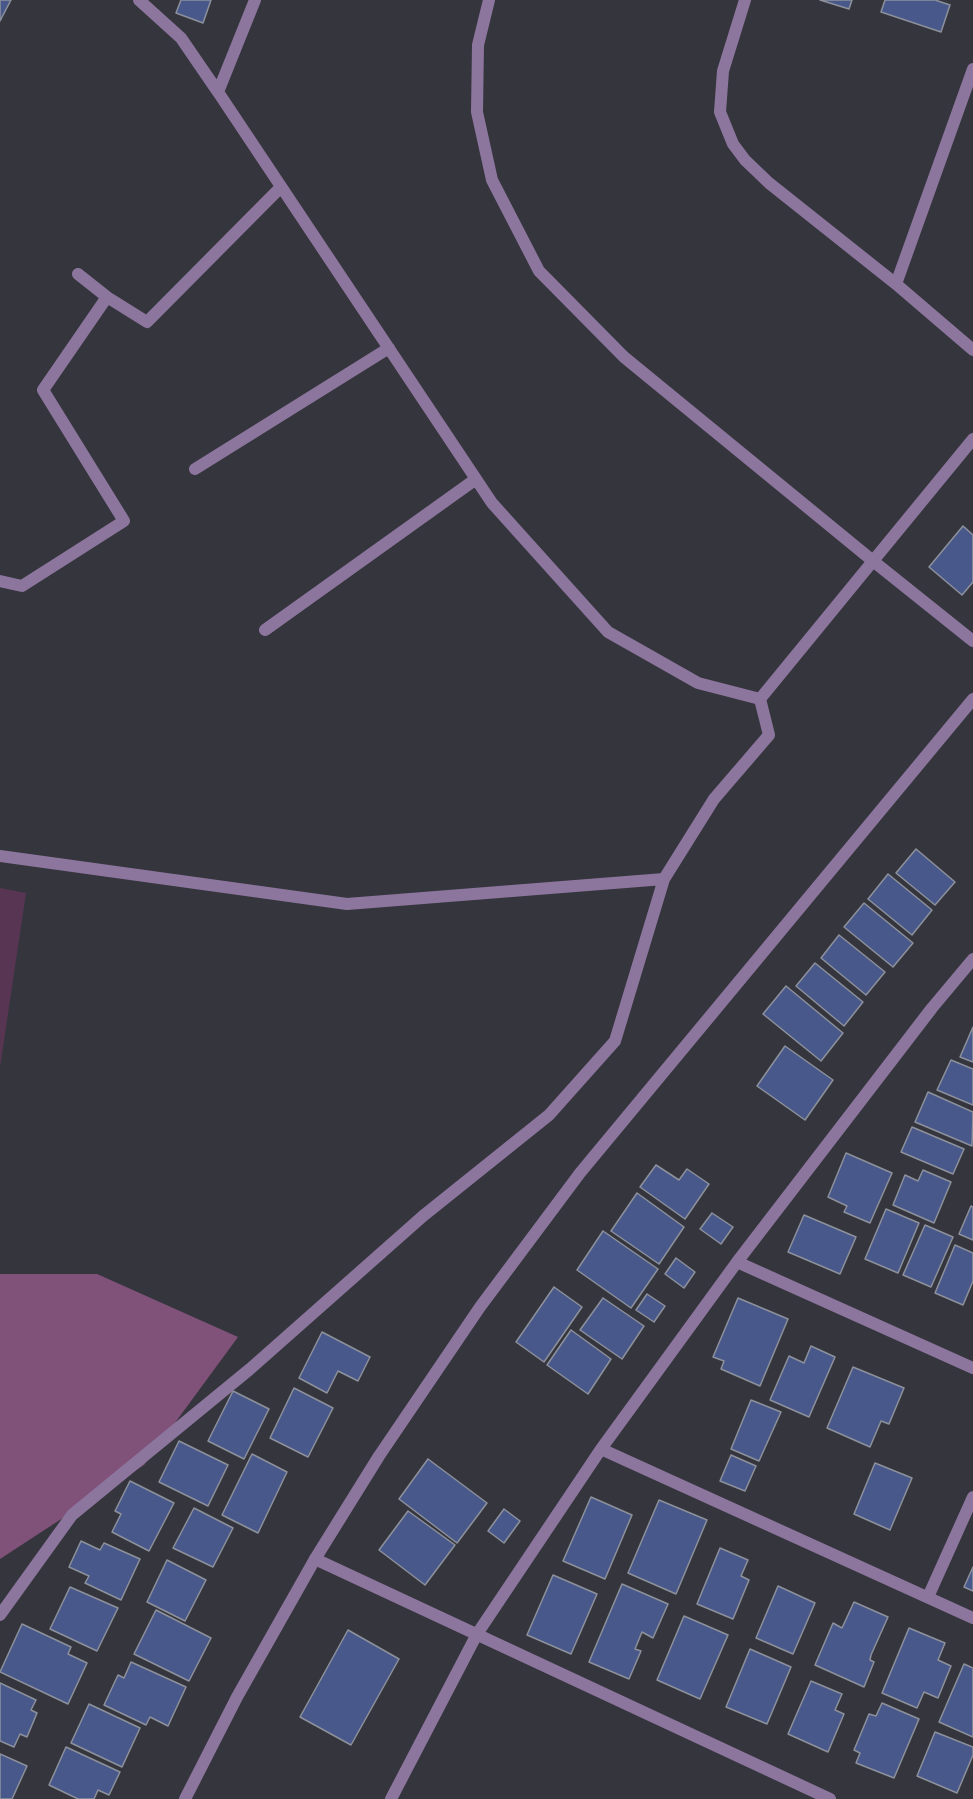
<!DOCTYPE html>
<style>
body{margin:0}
canvas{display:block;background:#35353d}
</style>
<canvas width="973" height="1799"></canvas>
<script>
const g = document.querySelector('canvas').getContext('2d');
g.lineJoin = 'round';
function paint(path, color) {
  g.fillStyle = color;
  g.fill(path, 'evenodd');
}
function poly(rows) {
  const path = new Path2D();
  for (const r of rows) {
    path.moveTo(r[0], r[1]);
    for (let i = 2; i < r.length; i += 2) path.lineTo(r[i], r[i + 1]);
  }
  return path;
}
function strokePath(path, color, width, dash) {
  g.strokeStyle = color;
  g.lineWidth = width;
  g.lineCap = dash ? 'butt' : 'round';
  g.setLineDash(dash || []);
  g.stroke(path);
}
paint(poly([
 [0,888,26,893,0,1067]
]), '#593554');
paint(poly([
 [0,1274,97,1274,238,1337,144,1465,0,1559]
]), '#80527a');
const building = poly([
 [0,0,11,0,0,21,0,0],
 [181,0,211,0,203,23,176,13,181,0],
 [820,0,852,0,849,9,820,0],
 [885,0,935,0,950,5,941,32,881,12,885,0],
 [963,526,973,535,973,582,962,595,929,567,963,526],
 [916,849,955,882,935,905,896,873,916,849],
 [888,874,932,910,912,935,868,899,888,874],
 [864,903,913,943,893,967,844,927,864,903],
 [839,935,885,972,866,995,821,958,839,935],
 [815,963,863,1002,844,1026,796,986,815,963],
 [786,986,843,1033,821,1061,763,1014,786,986],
 [973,1027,973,1062,960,1057,973,1027],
 [785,1046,833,1080,805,1120,757,1086,785,1046],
 [951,1060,973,1069,973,1105,937,1090,951,1060],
 [928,1092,973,1112,972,1146,915,1122,928,1092],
 [912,1127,964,1149,953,1174,901,1152,912,1127],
 [846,1153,892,1173,870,1223,844,1212,847,1206,828,1197,846,1153],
 [656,1165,679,1180,687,1169,709,1184,685,1219,640,1187,656,1165],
 [923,1170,951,1182,934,1223,893,1205,905,1175,918,1181,923,1170],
 [637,1193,684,1227,659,1264,611,1231,637,1193],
 [971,1206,973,1207,973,1240,959,1234,971,1206],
 [886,1209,919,1223,898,1273,865,1259,886,1209],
 [712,1213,733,1227,721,1244,700,1229,712,1213],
 [804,1215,856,1237,840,1274,788,1252,804,1215],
 [925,1225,953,1237,931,1287,903,1275,925,1225],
 [603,1231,658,1269,631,1308,577,1270,603,1231],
 [955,1245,973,1253,973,1281,963,1305,935,1293,955,1245],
 [676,1258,695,1272,684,1288,665,1274,676,1258],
 [554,1287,582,1307,544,1362,516,1342,554,1287],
 [647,1294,665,1306,654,1322,636,1310,647,1294],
 [603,1298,644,1326,622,1359,580,1330,603,1298],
 [738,1298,788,1319,760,1386,721,1369,724,1361,713,1357,738,1298],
 [571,1330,611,1359,588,1394,547,1365,571,1330],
 [322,1332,370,1357,358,1381,338,1371,327,1393,299,1378,322,1332],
 [811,1346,835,1357,809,1417,770,1400,789,1356,804,1363,811,1346],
 [853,1367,904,1388,889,1424,881,1421,870,1447,827,1428,853,1367],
 [294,1388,333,1408,308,1457,270,1438,294,1388],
 [233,1391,269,1409,244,1459,208,1441,233,1391],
 [751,1400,781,1412,759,1461,731,1449,751,1400],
 [179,1441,228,1465,208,1506,159,1482,179,1441],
 [252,1454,287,1472,258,1533,222,1515,252,1454],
 [731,1455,756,1466,745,1491,720,1481,731,1455],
 [428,1459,487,1503,457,1543,399,1499,428,1459],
 [875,1463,912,1478,890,1530,854,1514,875,1463],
 [130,1481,174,1503,149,1551,112,1532,121,1514,115,1511,130,1481],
 [591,1497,632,1515,605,1579,563,1561,591,1497],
 [659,1500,707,1520,676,1594,628,1573,659,1500],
 [194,1508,233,1528,213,1567,173,1548,194,1508],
 [504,1509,520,1521,504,1543,488,1531,504,1509],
 [408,1511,455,1545,425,1585,379,1550,408,1511],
 [81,1541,100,1550,104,1543,140,1559,121,1600,85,1583,89,1576,69,1567,81,1541],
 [720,1548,748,1560,741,1576,749,1580,733,1619,697,1604,720,1548],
 [167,1560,206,1580,185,1621,147,1602,167,1560],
 [973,1567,973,1591,964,1587,973,1567],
 [553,1575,597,1594,571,1654,527,1635,553,1575],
 [622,1584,668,1604,653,1638,642,1632,635,1649,641,1651,629,1679,589,1662,622,1584],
 [778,1586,815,1603,793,1654,756,1638,778,1586],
 [70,1587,118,1608,97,1651,50,1629,70,1587],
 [854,1602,888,1617,871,1655,870,1660,874,1662,864,1687,815,1665,833,1623,842,1628,854,1602],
 [156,1610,211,1638,189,1681,134,1654,156,1610],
 [684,1616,728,1635,700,1699,657,1680,684,1616],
 [22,1624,71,1647,68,1654,87,1663,68,1704,0,1672,22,1624],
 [909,1628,945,1643,938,1660,951,1666,938,1698,924,1692,917,1708,882,1693,909,1628],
 [348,1630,399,1659,351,1745,300,1717,348,1630],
 [750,1649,791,1667,767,1724,726,1707,750,1649],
 [131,1662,186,1687,168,1726,150,1717,146,1725,104,1705,118,1675,124,1678,131,1662],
 [964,1664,973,1668,973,1737,939,1722,964,1664],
 [811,1681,842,1694,835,1710,844,1714,828,1752,788,1734,811,1681],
 [0,1683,36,1700,31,1710,37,1713,27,1737,20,1734,14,1747,0,1741,0,1683],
 [882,1703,919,1719,894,1778,856,1763,860,1753,854,1750,869,1714,876,1716,882,1703],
 [89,1704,140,1728,122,1767,71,1743,89,1704],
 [935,1732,973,1747,973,1755,957,1793,917,1776,935,1732],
 [66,1747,120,1772,109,1795,98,1790,94,1799,78,1799,49,1785,66,1747],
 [0,1754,27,1766,12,1799,0,1799,0,1754]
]);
paint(building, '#48588a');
strokePath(building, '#8d919b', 1.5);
strokePath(poly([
 [139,0,181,38,218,92,255,0],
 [489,0,478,45,477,112,492,180,539,271,624,357,873,561,760,699],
 [745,0,723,71,720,112,733,144,745,160,769,183,896,284,973,350],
 [78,274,107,297,147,322,281,187],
 [896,284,973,69],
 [973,439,873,561,973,641],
 [195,469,389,348],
 [0,581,22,586,124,521,43,390,107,297],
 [265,630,476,479],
 [0,856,347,904,664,879],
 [737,1262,973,1368],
 [601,1449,973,1618],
 [315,1559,830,1799],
 [928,1597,973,1497],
 [0,1615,72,1515,250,1369,423,1216,549,1115,615,1041,664,879,714,799,769,735,760,699,698,683,608,632,492,503,218,92],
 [391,1799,477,1634,601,1449,737,1262,932,1008,973,959]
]), '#8d769e', 12);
strokePath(poly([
 [185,1799,237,1697,315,1559,379,1456,480,1307,580,1173,973,699]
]), '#8d769e', 12);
</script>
